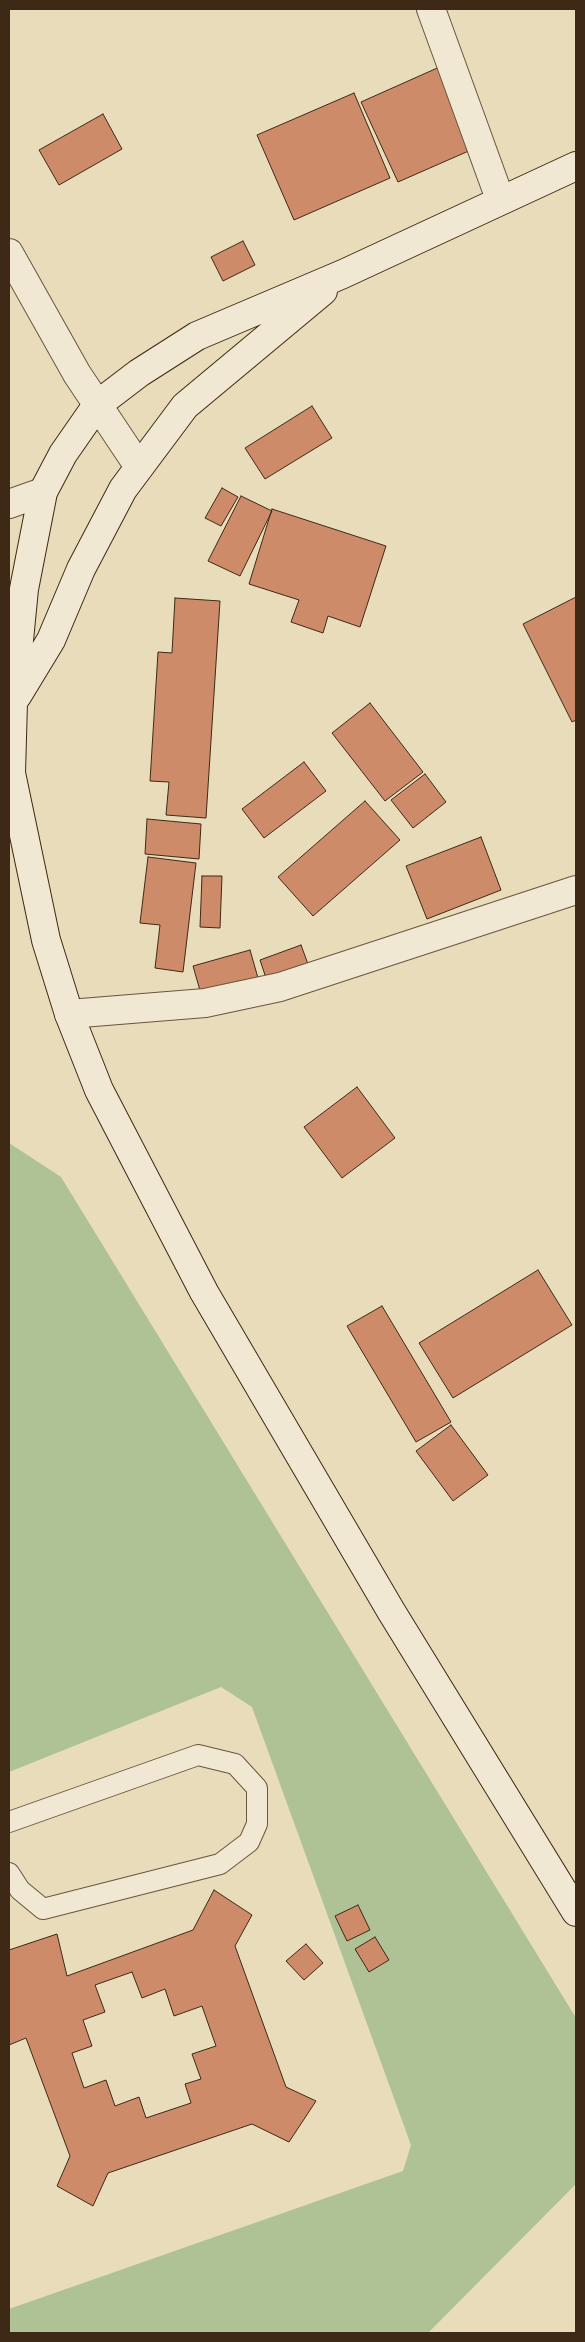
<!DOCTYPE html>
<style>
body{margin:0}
#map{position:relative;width:585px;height:2342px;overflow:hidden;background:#e8dcba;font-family:Alegreya,serif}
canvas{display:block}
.frame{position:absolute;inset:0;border:10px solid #3e2916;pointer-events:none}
</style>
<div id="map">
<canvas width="585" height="2342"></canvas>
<div class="frame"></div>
</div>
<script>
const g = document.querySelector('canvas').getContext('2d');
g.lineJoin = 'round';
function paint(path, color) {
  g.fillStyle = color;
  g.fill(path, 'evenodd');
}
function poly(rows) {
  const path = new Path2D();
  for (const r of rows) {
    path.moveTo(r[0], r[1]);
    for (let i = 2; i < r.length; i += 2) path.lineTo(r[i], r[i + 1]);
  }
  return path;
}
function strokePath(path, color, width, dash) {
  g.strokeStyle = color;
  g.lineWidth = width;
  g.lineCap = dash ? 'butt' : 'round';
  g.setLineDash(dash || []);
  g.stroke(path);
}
paint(poly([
 [9,1143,61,1177,576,2018,576,2184,428,2333,9,2333,9,2309,403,2171,411,2145,252,1707,221,1687,9,1772]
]), '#afc295');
const building = poly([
 [444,65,480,146,398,182,361,102,444,65],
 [354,93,390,178,294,220,257,135,354,93],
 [103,114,122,149,59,185,39,150,103,114],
 [243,241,255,265,223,281,211,257,243,241],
 [312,406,332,438,265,479,245,448,312,406],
 [222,488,238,497,221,526,205,518,222,488],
 [241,496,272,511,240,576,208,561,241,496],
 [272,509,386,546,360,627,328,616,323,633,291,622,299,600,249,584,272,509],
 [576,597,576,720,572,722,523,624,576,597],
 [175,598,220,601,206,818,166,815,169,782,150,781,158,652,172,653,175,598],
 [370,703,423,772,385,801,332,733,370,703],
 [304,762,326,791,264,838,242,809,304,762],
 [425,774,446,802,413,828,391,800,425,774],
 [365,801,400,840,313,916,278,877,365,801],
 [147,819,201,824,199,859,145,854,147,819],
 [481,837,501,890,427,919,406,866,481,837],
 [148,857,196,863,183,972,155,968,160,925,140,923,148,857],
 [202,876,222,876,220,928,200,927,202,876],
 [301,945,312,975,270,990,260,960,301,945],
 [250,950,262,992,205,1008,193,966,250,950],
 [357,1087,395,1138,342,1178,304,1127,357,1087],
 [538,1270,572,1325,453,1398,419,1343,538,1270],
 [382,1306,451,1422,416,1442,347,1326,382,1306],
 [451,1425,488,1475,453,1501,416,1451,451,1425],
 [214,1890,252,1915,235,1946,286,2087,316,2101,289,2142,252,2124,108,2173,93,2206,57,2186,70,2156,26,2038,9,2045,9,1950,57,1934,67,1976,193,1930,214,1890],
 [132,1972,142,1998,165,1989,174,2016,202,2006,216,2046,192,2054,201,2079,185,2084,191,2103,146,2118,139,2097,115,2106,106,2080,84,2088,72,2053,92,2046,83,2020,105,2012,95,1985,132,1972],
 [358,1905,370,1930,347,1941,335,1916,358,1905],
 [375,1937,389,1960,369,1972,355,1949,375,1937],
 [306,1944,323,1963,304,1980,286,1961,306,1944]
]);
paint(building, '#cd8b69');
strokePath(building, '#3e2916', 1);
const lane = poly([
 [9,1822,198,1755,235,1764,257,1788,257,1824,249,1842,220,1864,43,1909,20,1890,9,1873]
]);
const street = poly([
 [431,9,500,199],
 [9,253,77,374,139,467],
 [9,504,43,492],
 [69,1014,205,1003,280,987,576,890]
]);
const secondary = poly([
 [576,166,343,274,197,336,139,373,97,405,63,454,43,492,24,589,13,702,11,773,46,940,69,1014,99,1090,204,1292,391,1611,576,1912],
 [17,696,51,640,81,569,123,489,185,406,323,291]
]);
strokePath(lane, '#68563f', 22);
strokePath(street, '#68563f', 30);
strokePath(secondary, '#3e2916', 30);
strokePath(lane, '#f0e8d2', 20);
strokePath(street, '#f0e8d2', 28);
strokePath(secondary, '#f0e8d2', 28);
</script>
